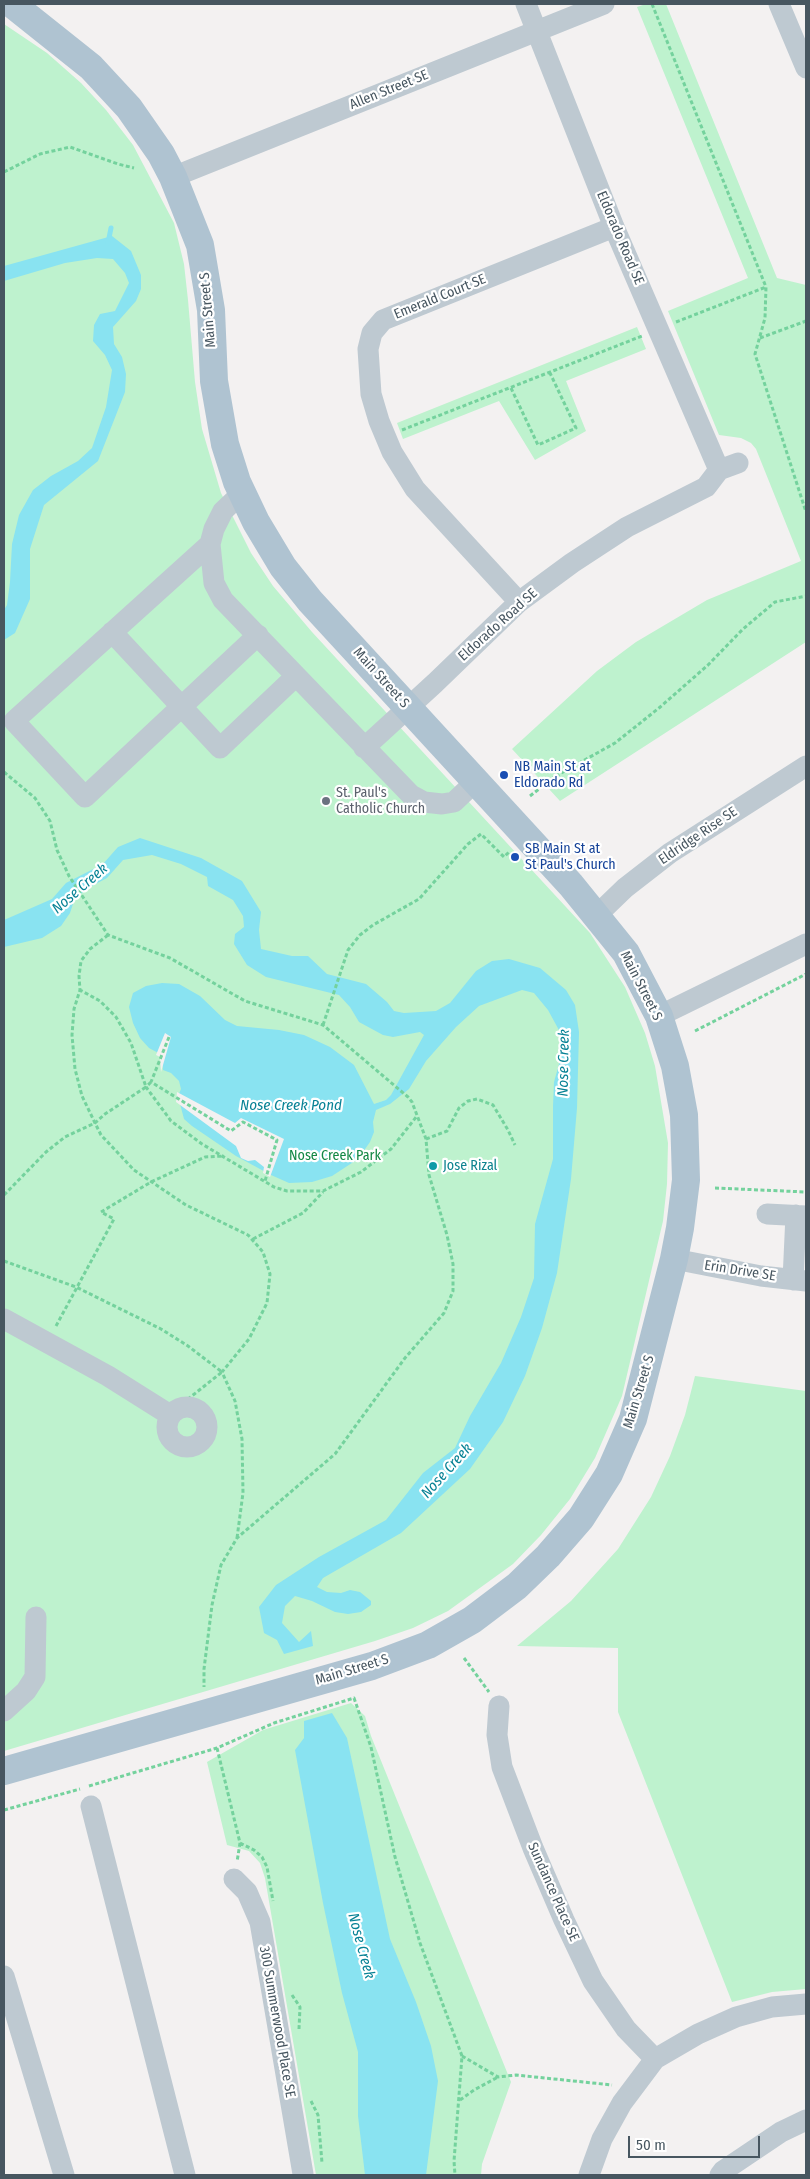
<!DOCTYPE html>
<style>
body{margin:0}
#map{position:relative;width:810px;height:2179px;overflow:hidden;background:#f3f1f1;font-family:"Fira Sans Condensed",sans-serif}
canvas{display:block}
.frame{position:absolute;inset:0;border:5px solid #475660;pointer-events:none}
.scale{position:absolute;left:628px;top:2136px;width:132px;height:22px;box-sizing:border-box;border:2px solid #475660;border-top:0;padding-left:6px;font-size:15px;line-height:18px;white-space:nowrap;color:#475660;-webkit-text-stroke:4px #fff;paint-order:stroke}
</style>
<div id="map">
<canvas width="810" height="2179"></canvas>
<div class="frame"></div>
<div class="scale">50 m</div>
</div>
<script>
const g = document.querySelector('canvas').getContext('2d');
g.lineJoin = 'round';
function paint(path, color) {
  g.fillStyle = color;
  g.fill(path, 'evenodd');
}
function poly(rows) {
  const path = new Path2D();
  for (const r of rows) {
    if (r.length === 3) {
      path.moveTo(r[0] + r[2], r[1]);
      path.arc(r[0], r[1], r[2], 0, 2 * Math.PI);
      continue;
    }
    path.moveTo(r[0], r[1]);
    for (let i = 2; i < r.length; i += 2) path.lineTo(r[i], r[i + 1]);
  }
  return path;
}
function strokePath(path, color, width, dash) {
  g.strokeStyle = color;
  g.lineWidth = width;
  g.lineCap = dash ? 'butt' : 'round';
  g.setLineDash(dash || []);
  g.stroke(path);
}
function write(font, color, halo, rows, align = 'center') {
  g.font = font + ' "Fira Sans Condensed",sans-serif';
  g.lineWidth = 4.5;
  g.setLineDash([]);
  g.textBaseline = 'middle';
  g.strokeStyle = halo;
  g.fillStyle = color;
  for (const [text, x, y, turn = 0] of rows) {
    g.save();
    g.translate(x, y);
    g.rotate((+turn || 0) * Math.PI / 180);
    g.textAlign = isNaN(turn) ? turn : align;
    if (halo) g.strokeText(text, 0, 0);
    g.fillText(text, 0, 0);
    g.restore();
  }
}
paint(poly([
 [646,4,666,4,777,278,806,285,806,642,560,801,512,749,597,671,636,642,707,600,801,561,756,449,751,443,741,438,719,435,668,311,748,278,637,7],
 [4,24,47,53,81,83,106,110,133,145,174,223,184,264,188,300,195,382,202,429,221,493,251,553,273,586,312,632,590,933,625,987,645,1033,655,1066,668,1143,667,1184,663,1221,622,1396,595,1458,570,1499,541,1535,513,1564,448,1611,413,1628,375,1641,4,1751],
 [637,327,646,349,566,381,586,431,535,460,499,401,403,439,397,423],
 [695,1376,806,1391,806,1989,772,1992,732,2002,618,1712,618,1648,517,1646,571,1601,618,1549,651,1497,670,1456,685,1415],
 [351,1703,365,1716,371,1736,511,2082,482,2164,481,2175,316,2175,265,1878,260,1863,249,1851,227,1845,207,1762,263,1730]
]), '#bef2ce');
paint(poly([
 [112,236,131,251,141,275,141,289,136,301,113,327,114,344,122,357,126,374,125,392,98,461,44,505,30,549,30,599,15,633,4,640,4,610,7,605,10,582,12,544,19,515,33,490,51,476,78,461,92,448,106,407,112,370,105,355,93,341,94,325,100,314,115,311,129,283,125,273,113,259,97,258,65,263,4,281,4,266],
 [140,838,201,858,242,881,261,912,259,930,261,949,292,956,308,956,327,974,366,984,387,1002,394,1011,404,1013,436,1011,450,1003,476,971,492,961,509,959,540,968,566,990,575,1005,579,1032,577,1108,571,1179,557,1273,542,1328,525,1376,503,1422,470,1469,401,1533,323,1578,317,1587,327,1592,341,1593,350,1590,360,1592,371,1601,371,1605,361,1612,348,1614,335,1612,312,1601,295,1596,285,1606,282,1623,299,1642,311,1631,313,1646,284,1654,277,1640,264,1633,259,1607,276,1585,319,1557,386,1520,423,1473,455,1448,470,1416,501,1363,521,1317,534,1278,535,1224,553,1159,553,1106,554,1082,561,1057,560,1032,548,1010,534,993,522,990,479,1006,456,1027,426,1061,409,1089,390,1104,376,1110,373,1122,374,1132,370,1142,358,1159,332,1176,312,1182,289,1183,271,1175,236,1156,192,1126,184,1119,178,1096,181,1089,179,1081,171,1073,163,1070,162,1055,149,1048,140,1038,133,1023,129,1007,133,993,146,986,162,983,179,984,200,996,225,1020,237,1026,279,1030,304,1035,330,1047,354,1065,374,1104,386,1100,391,1095,424,1035,420,1032,393,1037,383,1035,359,1022,350,1007,339,995,266,977,247,965,234,944,235,934,244,927,243,916,233,900,208,886,207,877,181,864,152,855,123,860,107,878,90,887,75,898,70,913,61,926,42,938,4,947,4,920,52,899,66,883,103,864,118,847],
 [332,1713,347,1738,390,1939,416,2002,431,2046,438,2081,426,2175,365,2175,358,2116,358,2052,342,1993,323,1903,295,1750,304,1738,304,1721]
]), '#89e3f1');
paint(poly([
 [165,1033,171,1037,161,1072,160,1057,156,1055],
 [177,1092,235,1123,241,1118,284,1139,270,1177,263,1173,264,1167,255,1160,248,1161,241,1158,236,1146,176,1102]
]), '#f3f1f1');
strokePath(poly([
 [108,243,111,228]
]), '#89e3f1', 5);
strokePath(poly([
 [652,4,766,287,765,318,755,354,806,512],
 [4,172,40,154,70,147,118,164,134,168],
 [676,322,766,287],
 [760,338,806,321],
 [511,388,538,445,576,428,550,373],
 [402,430,642,336],
 [4,772,35,798,50,821,57,850,69,876,108,935,170,958,245,1001,323,1025,408,1097,412,1102,426,1139,429,1175,447,1235,453,1264,453,1291,444,1313,405,1358,335,1454,237,1538,221,1565,212,1605,204,1669,204,1687],
 [530,796,556,776,615,743,659,708,708,665,743,629,775,602,806,596],
 [108,935,90,949,81,961,79,976,80,990,74,1009,72,1035,75,1069,82,1096,95,1123,101,1135,134,1170,186,1205,248,1235,263,1252,270,1274,267,1303,249,1339,222,1372,235,1401,242,1439,243,1493,237,1538],
 [323,1025,348,950,360,935,373,925,419,899,468,844,481,834,504,857,510,851],
 [695,1031,806,974],
 [169,1037,151,1082,231,1131,243,1122,277,1140,265,1181],
 [151,1082,146,1087,171,1121,202,1144,274,1187,287,1191,323,1191,361,1172,391,1149,417,1116],
 [426,1139,447,1131,459,1108,468,1101,477,1099,493,1105,508,1130,515,1145],
 [715,1188,806,1192],
 [4,1195,46,1152,65,1137,95,1123,105,1114,146,1087,131,1043,116,1017,100,1001,80,990],
 [253,1239,303,1213,323,1192],
 [4,1261,76,1287,161,1329,188,1346,222,1372,183,1403],
 [56,1326,114,1219,101,1212,151,1182,205,1157,224,1156],
 [464,1658,489,1692],
 [217,1748,240,1843,237,1862],
 [89,1786,217,1748,274,1723,354,1698,371,1747,395,1857,420,1943,462,2056,454,2161,455,2175],
 [4,1810,80,1789],
 [240,1843,254,1850,262,1857,267,1867,273,1901],
 [292,1995,300,2007,299,2029],
 [462,2056,498,2077,516,2075,612,2085],
 [460,2100,474,2090,498,2077],
 [311,2101,318,2115,322,2163]
]), '#74d29d', 3, [4, 2.5]);
strokePath(poly([
 [779,4,806,68],
 [173,177,604,4],
 [719,470,738,463],
 [242,493,223,511,214,529,210,544,214,583,223,600,411,795,424,802,442,804,454,802,476,781],
 [210,544,14,721,85,797,258,635],
 [519,602,415,489,392,452,379,421,371,394,368,349,372,333,383,320,614,227],
 [112,632,220,748,296,676],
 [364,748,435,683,519,602,572,563,627,527,706,487,719,470,614,227,526,4],
 [597,915,625,888,670,853,806,766],
 [659,1016,806,944],
 [767,1214,806,1216],
 [674,1259,761,1276,806,1281],
 [793,1280,796,1215],
 [4,1319,108,1376,170,1415],
 [187,1427,20],
 [499,1706,497,1735,502,1767,533,1848,564,1920,593,1981,626,2029,655,2059],
 [4,1711,26,1691,35,1677,36,1617],
 [91,1806,185,2175],
 [234,1879,247,1892,260,1922,303,2174],
 [4,1976,64,2175],
 [589,2175,602,2139,622,2103,655,2059,698,2034,736,2017,772,2007,806,2004],
 [720,2175,723,2171,781,2132,806,2120]
]), '#bec9d1', 21);
strokePath(poly([
 [4,1771,372,1666,428,1645,472,1620,517,1586,548,1556,581,1518,609,1474,633,1419,674,1259,680,1228,686,1180,684,1115,675,1066,659,1016,626,953,571,885,310,601,283,567,256,522,237,482,225,444,214,381,211,310,200,245,173,177,161,154,129,108,91,67,12,4]
]), '#afc3d1', 28);
for (const [x, y, r, color] of [
 [504,775,5,"#1a4fb4"],
 [326,801,5,"#6b7280"],
 [515,857,5,"#1a4fb4"],
 [433,1166,5,"#0f9aa8"]
]) {
  const dot = new Path2D();
  dot.arc(x, y, r, 0, 2 * Math.PI);
  g.fillStyle = color;
  g.fill(dot);
  strokePath(dot, '#fff', 2);
}
write('14px', '#475660', '#fff', [
 ["Allen Street SE",389,90,-22],
 ["Eldorado Road SE",620,238,67],
 ["Emerald Court SE",440,297,-22],
 ["Main Street S",208,310,-95],
 ["Eldorado Road SE",498,625,-42],
 ["Main Street S",381,678,48],
 ["Eldridge Rise SE",698,836,-34],
 ["Main Street S",641,986,63],
 ["Erin Drive SE",740,1271,9],
 ["Main Street S",639,1392,-73],
 ["Main Street S",352,1670,-17],
 ["Sundance Place SE",553,1892,66],
 ["300 Summerwood Place SE",277,2022,80]
]);
write('14px', '#164399', '#fff', [
 ["NB Main St at",514,767],
 ["Eldorado Rd",514,783],
 ["SB Main St at",525,849],
 ["St Paul's Church",525,865]
], 'left');
write('14px', '#5b616d', '#fff', [
 ["St. Paul's",336,793],
 ["Catholic Church",336,809]
], 'left');
write('14px', '#128744', '#fff', [
 ["Nose Creek Park",335,1156]
]);
write('14px', '#0d838f', '#fff', [
 ["Jose Rizal",443,1166]
], 'left');
write('italic 15px', '#078295', '#fff', [
 ["Nose Creek",80,889,-41],
 ["Nose Creek",564,1063,-89],
 ["Nose Creek Pond",291,1106],
 ["Nose Creek",447,1471,-48],
 ["Nose Creek",361,1946,75]
]);
</script>
